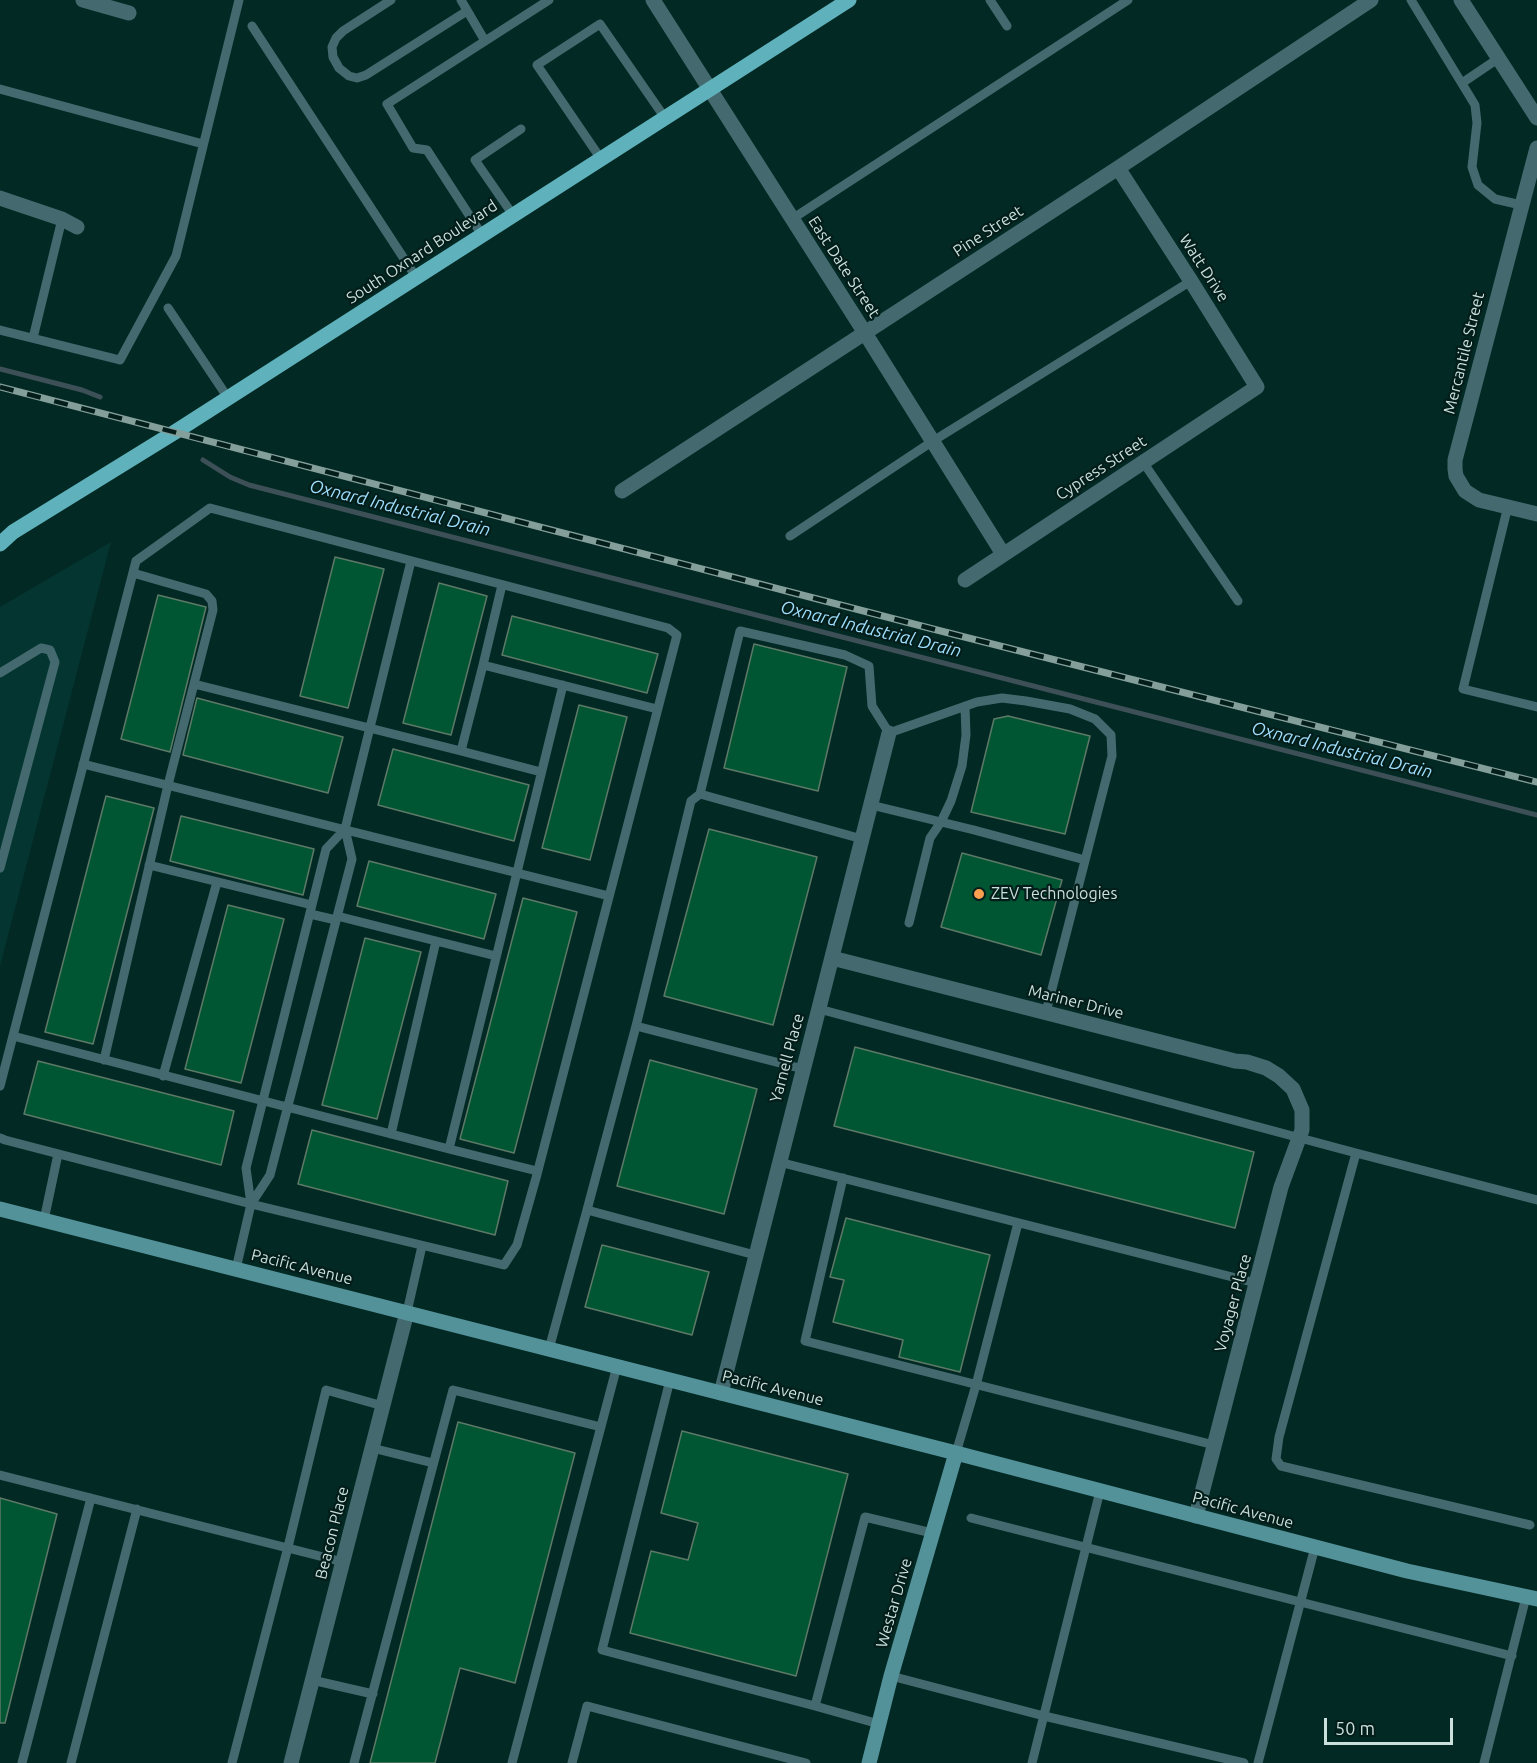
<!DOCTYPE html>
<style>
body{margin:0}
#map{position:relative;width:1537px;height:1763px;overflow:hidden;background:#032924;font-family:Ubuntu,sans-serif}
canvas{display:block}
.scale{position:absolute;left:1324px;top:1718px;width:129px;height:27px;box-sizing:border-box;border:3px solid #cbdfdb;border-top:0;padding-left:8px;font-size:18px;line-height:21px;white-space:nowrap;color:#cbdfdb;-webkit-text-stroke:4px #031e1a;paint-order:stroke}
</style>
<div id="map">
<canvas width="1537" height="1763"></canvas>
<div class="scale">50 m</div>
</div>
<script>
const g = document.querySelector('canvas').getContext('2d');
g.lineJoin = 'round';
function paint(path, color) {
  g.fillStyle = color;
  g.fill(path, 'evenodd');
}
function poly(rows) {
  const path = new Path2D();
  for (const r of rows) {
    path.moveTo(r[0], r[1]);
    for (let i = 2; i < r.length; i += 2) path.lineTo(r[i], r[i + 1]);
  }
  return path;
}
function strokePath(path, color, width, dash) {
  g.strokeStyle = color;
  g.lineWidth = width;
  g.lineCap = dash ? 'butt' : 'round';
  g.setLineDash(dash || []);
  g.stroke(path);
}
function write(font, color, halo, rows, align = 'center') {
  g.font = font + ' Ubuntu,sans-serif';
  g.lineWidth = 4.5;
  g.setLineDash([]);
  g.textBaseline = 'middle';
  g.strokeStyle = halo;
  g.fillStyle = color;
  for (const [text, x, y, turn = 0] of rows) {
    g.save();
    g.translate(x, y);
    g.rotate((+turn || 0) * Math.PI / 180);
    g.textAlign = isNaN(turn) ? turn : align;
    if (halo) g.strokeText(text, 0, 0);
    g.fillText(text, 0, 0);
    g.restore();
  }
}
paint(poly([
 [111,542,0,966,0,607]
]), '#043530');
strokePath(poly([
 [0,369,82,390,100,397],
 [203,460,230,477,249,485,1537,815]
]), '#3d5057', 5);
const building = poly([
 [335,557,384,569,348,708,300,696,335,557],
 [439,583,487,596,451,735,403,723,439,583],
 [158,595,206,607,170,752,121,739,158,595],
 [512,616,658,654,647,693,502,655,512,616],
 [754,644,847,667,818,791,724,768,754,644],
 [197,698,343,737,328,793,183,755,197,698],
 [579,705,627,717,590,860,542,848,579,705],
 [1008,716,1090,736,1065,834,971,812,994,719,1008,716],
 [393,749,529,785,514,841,378,805,393,749],
 [106,796,154,808,93,1044,45,1032,106,796],
 [181,816,314,849,303,895,170,861,181,816],
 [709,829,817,857,773,1025,664,996,709,829],
 [962,853,1062,880,1041,955,941,927,962,853],
 [369,861,496,894,484,939,357,906,369,861],
 [523,898,577,912,514,1153,460,1139,523,898],
 [228,905,284,919,241,1083,185,1069,228,905],
 [365,938,421,952,377,1119,322,1105,365,938],
 [855,1047,1254,1152,1235,1228,834,1126,855,1047],
 [650,1060,757,1089,724,1214,617,1186,650,1060],
 [38,1061,234,1111,221,1165,24,1114,38,1061],
 [312,1130,508,1181,495,1235,298,1184,312,1130],
 [846,1218,990,1255,960,1372,899,1357,903,1340,833,1322,844,1280,830,1277,846,1218],
 [602,1245,709,1272,692,1335,585,1307,602,1245],
 [458,1422,575,1453,515,1683,460,1668,435,1763,370,1763,458,1422],
 [682,1431,848,1474,796,1676,630,1633,651,1551,688,1560,698,1523,661,1513,682,1431],
 [0,1498,57,1514,5,1723,0,1723,0,1498]
]);
paint(building, '#005632');
strokePath(building, '#5d7967', 1.5);
strokePath(poly([
 [391,0,343,31,336,38,332,47,333,57,339,68,349,76,357,78,366,75,467,11],
 [461,0,485,41],
 [990,0,1007,26],
 [1411,0,1475,105,1477,123,1472,167,1478,185,1495,199,1521,205],
 [252,26,416,277],
 [1462,83,1499,58],
 [0,89,203,144],
 [601,159,537,65,600,24,665,118],
 [513,215,475,160,521,129],
 [792,219,1128,0],
 [482,235,427,150,413,148,387,104,549,0],
 [168,308,228,398],
 [0,330,120,360,176,256,239,0],
 [33,338,62,219],
 [1143,462,1238,601],
 [1508,506,1463,689,1537,707],
 [790,536,933,441,1191,281],
 [502,585,483,665,657,709],
 [0,673,41,648,50,650,55,662,0,868],
 [194,684,461,751,483,665],
 [461,751,541,772],
 [83,764,609,896],
 [700,794,740,631,845,655,869,666,872,706,889,733,977,702,1002,698,1026,701,1070,709,1095,719,1111,735,1112,756,1046,1012],
 [871,805,974,830,1085,860],
 [345,829,411,561],
 [149,865,312,905],
 [310,914,336,920],
 [337,916,436,941],
 [909,923,930,838,941,822,951,801,962,766,966,735,965,706],
 [819,1009,1356,1153,1279,1437,1276,1459,1281,1466,1530,1525],
 [636,1026,587,1210,755,1255],
 [13,1036,449,1149],
 [104,1060,168,785,213,610,212,601,206,594,133,573],
 [803,1069,636,1026,691,801,700,794,862,839],
 [163,1076,217,882],
 [0,1086,136,561,210,508,668,628,677,635,536,1178,517,1245,504,1265,251,1204,5,1140,0,1138],
 [391,1134,436,941,496,956],
 [1356,1153,1537,1200],
 [779,1162,1256,1283],
 [537,1171,449,1149,563,685],
 [843,1178,805,1341,1214,1445],
 [44,1220,58,1154],
 [236,1269,251,1204,270,1175,352,859,345,829,326,849,246,1168,251,1204],
 [407,1312,422,1246],
 [549,1349,587,1210],
 [670,1380,602,1650,815,1706,865,1517,932,1533],
 [372,1448,433,1463],
 [956,1453,976,1385,1018,1223],
 [0,1475,343,1562],
 [971,1518,1512,1656],
 [891,1676,1044,1716,1244,1763],
 [312,1680,373,1694],
 [815,1706,879,1724],
 [22,1763,91,1498],
 [71,1763,137,1509],
 [232,1763,288,1547,326,1390,383,1406],
 [354,1763,453,1390,601,1427],
 [512,1763,617,1366],
 [572,1763,587,1706,806,1763],
 [1032,1763,1100,1491],
 [1258,1763,1315,1547],
 [1484,1763,1526,1597]
]), '#446a6f', 9);
strokePath(poly([
 [83,0,129,13],
 [653,0,865,333,1003,554],
 [1461,0,1537,118],
 [1537,148,1455,460,1455,469,1456,476,1465,491,1479,500,1537,514],
 [0,198,62,219,77,227],
 [622,491,1118,168,1371,0],
 [965,580,1257,387,1191,281,1118,168],
 [832,958,1235,1061,1247,1062,1266,1068,1279,1076,1293,1089,1302,1110,1302,1130,1281,1187,1196,1516],
 [721,1393,889,733],
 [291,1763,407,1312]
]), '#446a6f', 15);
strokePath(poly([
 [0,1209,956,1453,1407,1571,1537,1599],
 [869,1763,891,1676,956,1453]
]), '#54929a', 15);
strokePath(poly([
 [0,544,13,532,175,432,849,0]
]), '#5fb2bc', 15);
const rail = poly([
 [0,387,933,629,1537,782]
]);
strokePath(rail, '#849e9a', 7);
strokePath(rail, '#031e1a', 4.5, [14]);
for (const [x, y, r, color] of [
 [979,894,6,"#fa9f4f"]
]) {
  const dot = new Path2D();
  dot.arc(x, y, r, 0, 2 * Math.PI);
  g.fillStyle = color;
  g.fill(dot);
  strokePath(dot, '#031e1a', 2);
}
write('16px', '#cbdfdb', '#031e1a', [
 ["Pine Street",988,231,-33],
 ["South Oxnard Boulevard",422,252,-33],
 ["East Date Street",844,267,57],
 ["Watt Drive",1204,268,57],
 ["Mercantile Street",1464,353,-76],
 ["Cypress Street",1101,468,-33],
 ["Mariner Drive",1076,1002,14],
 ["Yarnell Place",787,1058,-75],
 ["Pacific Avenue",302,1267,14],
 ["Voyager Place",1233,1303,-75],
 ["Pacific Avenue",773,1388,14],
 ["Pacific Avenue",1243,1510,15],
 ["Beacon Place",332,1533,-76],
 ["Westar Drive",894,1603,-74]
]);
write('16px', '#cbdfdb', '#031e1a', [
 ["ZEV Technologies",991,894]
], 'left');
write('italic 18px', '#9edcfb', '#031e1a', [
 ["Oxnard Industrial Drain",400,508,14],
 ["Oxnard Industrial Drain",871,629,14],
 ["Oxnard Industrial Drain",1342,750,14]
]);
</script>
